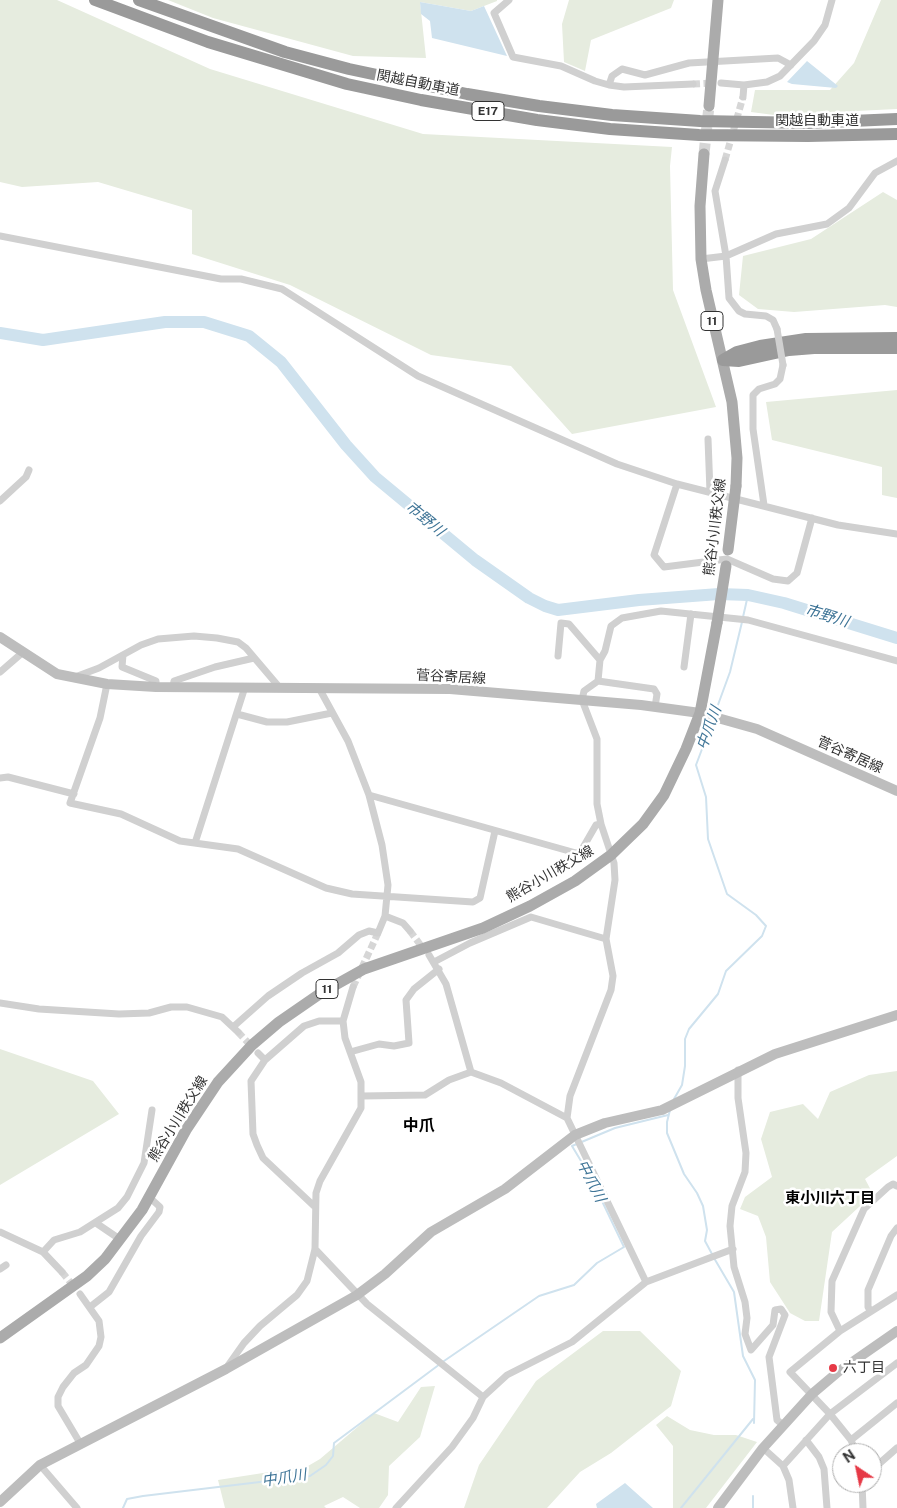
<!DOCTYPE html>
<meta charset="utf-8">
<style>
body{margin:0}
#map{position:relative;width:897px;height:1508px;overflow:hidden;background:#fff;font-family:"Public Sans",sans-serif}
canvas{display:block}
.north{position:absolute;left:832px;top:1443px;width:50px;height:50px;box-sizing:border-box;background:#fff;border:1px solid #adadad;border-radius:50%;rotate:326deg;font-size:14px;font-weight:700;line-height:20px;text-align:center;color:#333}
.north::after{content:'';display:block;margin:auto;width:18px;height:22px;background:#e63946;clip-path:polygon(50% 0,100% 100%,50% 72%,0 100%)}
</style>
<div id="map">
<canvas width="897" height="1508"></canvas>
<div class="north">N</div>
</div>
<script>
const g = document.querySelector('canvas').getContext('2d');
g.lineJoin = 'round';
function paint(path, color) {
  g.fillStyle = color;
  g.fill(path, 'evenodd');
}
function poly(rows) {
  const path = new Path2D();
  for (const r of rows) {
    path.moveTo(r[0], r[1]);
    for (let i = 2; i < r.length; i += 2) path.lineTo(r[i], r[i + 1]);
  }
  return path;
}
function strokePath(path, color, width, dash) {
  g.strokeStyle = color;
  g.lineWidth = width;
  g.lineCap = dash ? 'butt' : 'round';
  g.setLineDash(dash || []);
  g.stroke(path);
}
function write(font, color, halo, rows, align = 'center') {
  g.font = font + ' "Public Sans","Noto Sans JP",sans-serif';
  g.lineWidth = 5;
  g.setLineDash([]);
  g.textBaseline = 'middle';
  g.strokeStyle = halo;
  g.fillStyle = color;
  for (const [text, x, y, turn = 0] of rows) {
    g.save();
    g.translate(x, y);
    g.rotate((+turn || 0) * Math.PI / 180);
    g.textAlign = isNaN(turn) ? turn : align;
    if (halo) g.strokeText(text, 0, 0);
    g.fillText(text, 0, 0);
    g.restore();
  }
}
paint(poly([
 [0,0,57,0,210,69,423,134,672,147,670,166,673,290,716,407,572,434,511,366,431,355,290,285,192,254,192,210,98,182,22,187,0,182],
 [168,0,497,0,497,1,471,11,420,2,426,58,353,56,213,18],
 [569,0,674,0,671,8,591,40,585,71,564,62,562,24],
 [881,0,897,0,897,109,774,115,751,112,755,90,830,90,854,63],
 [883,192,897,200,897,307,885,305,794,312,758,309,739,295,743,256,811,239],
 [897,390,897,498,882,495,882,467,772,440,766,402],
 [0,1049,93,1081,119,1114,0,1185],
 [897,1071,897,1156,865,1179,873,1194,832,1232,819,1321,805,1321,790,1313,770,1282,766,1237,758,1216,740,1209,745,1197,772,1177,761,1139,770,1112,803,1104,818,1119,830,1092,869,1075],
 [603,1331,640,1331,681,1371,671,1406,611,1453,580,1472,547,1508,464,1508,479,1465,536,1381],
 [435,1386,420,1437,389,1466,388,1495,379,1508,360,1508,343,1497,324,1506,326,1508,225,1508,218,1480,308,1466,320,1459,374,1413,398,1422,421,1387],
 [667,1416,690,1430,714,1435,736,1435,757,1442,706,1508,673,1508,673,1446,656,1425]
]), '#e6ecdf');
paint(poly([
 [420,2,471,11,484,6,507,56,432,38,430,21,421,14],
 [807,61,838,86,836,88,792,84,787,82],
 [625,1483,653,1508,597,1508,596,1504]
]), '#cfe2ee');
strokePath(poly([
 [743,617,748,595],
 [715,713,730,672,742,622],
 [674,1099,682,1085,685,1066,685,1039,689,1029,718,994,726,971,762,936,766,926,756,915,727,894,708,839,706,797,696,765,713,720],
 [670,1110,667,1122,667,1133,684,1174,697,1193,703,1206,707,1230,705,1241,712,1254],
 [714,1258,734,1292,743,1356,755,1380,754,1423],
 [444,1361,539,1296,574,1285,597,1263,624,1247,590,1176,572,1146,615,1128,668,1115],
 [753,1496,753,1508],
 [123,1508,127,1499,143,1496,310,1476,326,1465,333,1456,334,1443,440,1364],
 [681,1508,753,1419]
]), '#cfe2ee', 2);
strokePath(poly([
 [0,333,43,340,165,322,204,322,249,336,281,362,346,445,375,477,475,560,529,598,545,606,558,610,639,600,719,594,748,595,784,603,897,638]
]), '#cfe2ee', 12);
strokePath(poly([
 [693,84,713,83],
 [725,160,743,97],
 [410,931,425,951],
 [353,987,378,933],
 [238,1032,253,1048],
 [62,1272,75,1288]
]), '#d6d6d6', 7, [7, 3.5]);
strokePath(poly([
 [704,154,709,106]
]), '#d6d6d6', 11, [11, 5.5]);
strokePath(poly([
 [509,0,494,13,513,57,561,66,595,81,609,85,624,87,693,84],
 [721,83,744,85],
 [609,85,612,76,622,69,645,75,689,63,778,58,791,65],
 [743,97,744,85,767,82,780,76,814,41,825,25,832,0],
 [725,160,715,191,726,256,729,298,739,311,745,314,766,316,773,320,777,329],
 [0,236,221,279,241,279,282,289,418,376,617,464,677,484,838,525,897,534],
 [701,259,726,256,776,234,827,224,849,208,875,173,897,161],
 [708,439,710,492],
 [677,484,654,555,664,567,727,559,773,579,788,581,797,573,812,518],
 [0,501,26,477,29,470],
 [764,505,753,429,753,395,759,389,775,384,780,379,783,365],
 [123,655,122,667,156,681,156,687],
 [558,656,561,623,569,624,600,660],
 [684,667,691,614],
 [0,672,22,653],
 [75,677,99,668,141,645,158,639,194,636,217,638,238,642,246,648,280,688],
 [598,681,654,689,657,694,655,707],
 [107,684,100,718,70,803,121,814,180,841,238,849,326,888,352,894,473,902,480,898,495,831],
 [173,687,174,681,215,667,254,658],
 [237,714,267,722,287,722,332,713],
 [0,778,8,777,74,794],
 [369,795,576,853,581,851,596,825,601,824],
 [195,843,245,687],
 [385,916,403,923,410,931],
 [429,955,446,984,471,1072],
 [434,962,470,943,531,917,606,939],
 [0,1003,39,1009,119,1014,149,1013,171,1007,187,1007,222,1017,238,1032],
 [233,1027,268,996,302,973,338,953,359,935,369,931,378,933,385,916,388,885,382,845,369,795,348,741,319,688],
 [350,1052,379,1044,394,1046,409,1043,406,1000,414,989,439,969],
 [258,1053,265,1060],
 [738,1070,738,1098,746,1153,745,1172,732,1206,730,1226,734,1267,745,1302,747,1318,745,1334,751,1350,773,1325,775,1310,781,1309,785,1315,769,1357,777,1420,783,1425],
 [362,1096,425,1095,449,1080,471,1072,501,1083,567,1118],
 [314,1206,263,1158,257,1145,253,1134,251,1081,265,1060,304,1026,319,1021,343,1021],
 [96,1223,121,1240],
 [0,1232,43,1252,62,1272],
 [315,1249,367,1304,483,1397],
 [43,1252,54,1240,80,1232,118,1208,127,1197,144,1163,152,1110],
 [0,1269,6,1265],
 [646,1282,567,1118,570,1096,611,990,613,976,606,939,615,880,614,863,601,824,597,804,597,739,582,700,584,691,598,681,600,660,605,651,611,626,622,618,661,611,748,620,897,661],
 [80,1294,99,1321,101,1337,99,1346,86,1365,74,1373,63,1387,58,1397,58,1406,80,1443],
 [90,1307,109,1292,141,1236,159,1212,160,1207,149,1197],
 [870,1310,868,1307,868,1290,891,1236,897,1228],
 [840,1331,831,1312,832,1281,864,1209,888,1187,893,1184,897,1186],
 [227,1367,244,1343,260,1326,297,1295,307,1281,315,1249,316,1193,320,1181,361,1108,361,1082,345,1038,343,1021,353,987],
 [806,1440,819,1457,824,1469,827,1508],
 [851,1440,897,1403],
 [763,1448,783,1466,789,1480,793,1508],
 [856,1453,851,1440,830,1414,790,1372,840,1331,897,1295],
 [40,1465,77,1508],
 [783,1466,830,1414,897,1363],
 [872,1470,897,1448],
 [862,1483,863,1508],
 [396,1508,452,1447,473,1418,483,1397,507,1375,572,1342,646,1282,733,1249]
]), '#d0d0d0', 7);
strokePath(poly([
 [0,637,57,674,107,684,156,687,450,689,641,705,700,713,757,729,897,791],
 [0,1502,40,1465,226,1369,357,1295,385,1274,431,1232,505,1189,575,1135,605,1123,662,1110,775,1054,897,1015],
 [718,1508,763,1448,812,1394,838,1372,897,1331]
]), '#bdbdbd', 10);
strokePath(poly([
 [709,106,718,0],
 [704,154,700,206,701,259,706,290,732,402,737,458,736,486],
 [0,1338,87,1276,105,1259,142,1210,186,1130,218,1082,252,1045,279,1022,321,993,364,969,483,928,530,906,575,881,611,855,643,824,664,795,686,749,700,713,717,623]
]), '#ababab', 11);
strokePath(poly([
 [95,0,208,42,347,84,421,100,537,120,610,129,699,135,808,136,897,134],
 [139,0,285,52,349,69,467,94,539,106,612,115,700,121,807,123,897,119],
 [723,360,737,352,760,346,806,339,897,338],
 [723,360,739,361,789,350,814,348,897,348]
]), '#9a9a9a', 12);
strokePath(poly([
 [777,329,783,365]
]), '#d0d0d0', 7);
strokePath(poly([
 [728,550,736,486],
 [717,623,726,566]
]), '#ababab', 11);
for (const [x, y, r, color] of [
 [833,1368,5,"#e63946"]
]) {
  const dot = new Path2D();
  dot.arc(x, y, r, 0, 2 * Math.PI);
  g.fillStyle = color;
  g.fill(dot);
  strokePath(dot, '#fff', 2);
}
for (const [x, y, w] of [
 [488,111,32],
 [712,321,22],
 [327,989,22]
]) {
  const box = new Path2D();
  box.roundRect(x - w / 2, y - 9.5, w, 19, 4);
  g.fillStyle = '#fff';
  g.fill(box);
  strokePath(box, '#333', 1);
}
write('bold 12px', '#333', null, [
 ["E17",488,111],
 ["11",712,321],
 ["11",327,989]
]);
write('14px', '#333', '#fff', [
 ["関越自動車道",418,83,11],
 ["関越自動車道",817,121],
 ["熊谷小川秩父線",715,527,-83],
 ["菅谷寄居線",451,677,3],
 ["菅谷寄居線",850,755,24],
 ["熊谷小川秩父線",550,874,-30],
 ["熊谷小川秩父線",178,1119,-58]
]);
write('14px', '#333', '#fff', [
 ["六丁目",843,1368]
], 'left');
write('italic 15px', '#3f7597', '#fff', [
 ["市野川",425,519,40],
 ["市野川",827,616,17],
 ["中爪川",709,728,-70],
 ["中爪川",591,1181,63],
 ["中爪川",284,1478,-9]
]);
write('bold 15px', '#000', '#fff', [
 ["東小川六丁目",830,1198]
]);
write('bold 16px', '#000', '#fff', [
 ["中爪",419,1126]
]);
</script>
